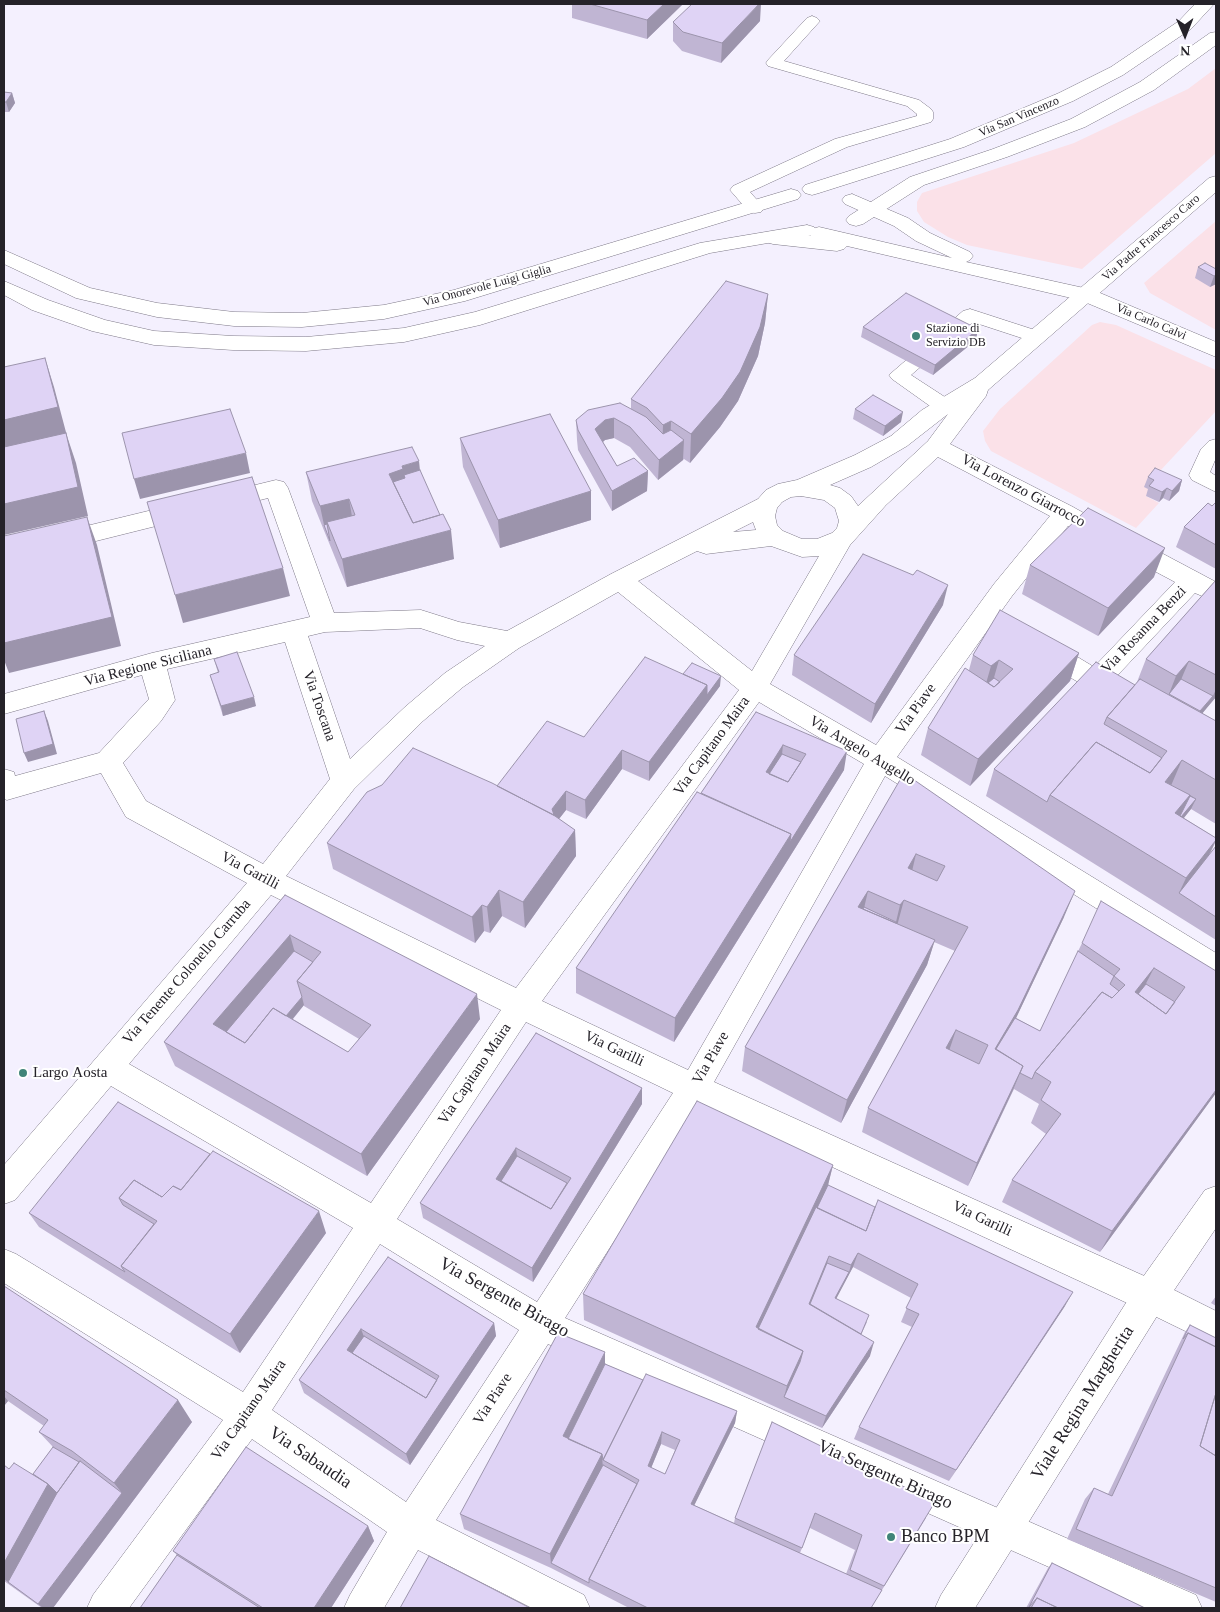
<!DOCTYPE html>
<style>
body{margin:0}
#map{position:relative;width:1220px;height:1612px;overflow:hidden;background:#f4f0fe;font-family:Georgia,serif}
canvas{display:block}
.frame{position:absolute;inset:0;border:5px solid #252229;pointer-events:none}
.north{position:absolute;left:1160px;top:10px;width:50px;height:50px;-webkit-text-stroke:4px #fff;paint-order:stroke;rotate:179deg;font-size:14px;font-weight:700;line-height:20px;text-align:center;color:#252229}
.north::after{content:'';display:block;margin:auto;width:18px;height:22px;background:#252229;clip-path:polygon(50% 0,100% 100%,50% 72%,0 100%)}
</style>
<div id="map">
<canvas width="1220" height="1612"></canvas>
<div class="frame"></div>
<div class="north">N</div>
</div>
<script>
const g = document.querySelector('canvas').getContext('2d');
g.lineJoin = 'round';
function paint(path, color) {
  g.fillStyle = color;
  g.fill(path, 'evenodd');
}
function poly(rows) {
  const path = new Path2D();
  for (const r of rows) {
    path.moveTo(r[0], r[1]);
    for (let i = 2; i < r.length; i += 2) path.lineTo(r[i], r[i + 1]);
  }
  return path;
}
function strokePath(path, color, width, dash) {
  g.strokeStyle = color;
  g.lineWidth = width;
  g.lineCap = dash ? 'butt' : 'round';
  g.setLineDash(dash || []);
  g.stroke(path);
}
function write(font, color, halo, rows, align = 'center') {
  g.font = font + ' Georgia,serif';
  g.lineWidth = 4;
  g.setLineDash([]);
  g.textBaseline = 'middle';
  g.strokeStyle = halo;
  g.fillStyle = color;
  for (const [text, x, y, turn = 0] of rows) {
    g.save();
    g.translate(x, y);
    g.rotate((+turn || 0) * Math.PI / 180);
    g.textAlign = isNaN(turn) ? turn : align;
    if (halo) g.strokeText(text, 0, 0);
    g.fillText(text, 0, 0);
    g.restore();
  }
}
paint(poly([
 [1216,68,1216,153,1082,269,967,245,948,237,924,222,917,211,917,202,922,193,1074,143,1188,89],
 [1216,221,1216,330,1150,293,1144,283],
 [1100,322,1116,325,1216,370,1216,411,1145,487,1151,490,1146,496,1159,503,1136,528,991,451,985,441,983,431,1000,409,1092,325]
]), '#fbe1e8');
const service = poly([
 [812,16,817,18,820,21,784,61,919,100,931,109,933,112,933,119,931,122,847,147,750,192,764,208,761,212,755,213,749,212,730,190,733,186,835,139,917,116,917,114,907,106,768,66,766,63,768,60,807,18,812,16],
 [970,309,1044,333,1046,337,1044,341,1037,343,973,322,911,375,951,401,954,406,951,411,944,412,937,411,892,379,889,375,963,311,970,309],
 [1216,439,1216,458,1210,472,1216,476,1216,492,1192,480,1189,475,1201,449,1209,441,1216,439]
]);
const minor = poly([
 [1216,176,1216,192,988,390,986,396,950,444,1073,507,1089,516,1093,522,1089,528,1081,530,1068,526,1012,596,897,757,1216,953,1216,981,1206,977,885,776,714,1082,1162,1284,1216,1311,1216,1346,1138,1308,700,1106,565,1318,1196,1595,1202,1608,1141,1608,548,1344,436,1520,584,1595,590,1608,532,1608,418,1550,384,1608,344,1608,350,1595,387,1532,252,1439,129,1608,87,1608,93,1595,223,1420,4,1283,4,1249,16,1254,243,1392,353,1228,111,1086,15,1200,4,1204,4,1165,247,883,126,817,101,773,7,800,4,799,4,769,14,772,15,776,99,753,149,699,142,675,4,714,4,694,152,653,310,617,268,498,4,564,4,546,276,480,284,482,288,488,334,613,421,610,459,622,507,631,611,574,758,499,766,490,778,484,797,480,855,455,891,436,922,410,975,378,1209,178,1216,176],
 [948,414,928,441,858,506,851,496,840,488,830,485,871,467,907,446,948,414],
 [938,457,1050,516,994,584,876,745,770,684,850,545,886,505,938,457],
 [801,496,824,500,835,508,839,521,837,528,832,533,817,539,802,539,783,531,777,525,775,516,777,508,782,502,791,497,801,496],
 [753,522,756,530,733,532,753,522],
 [771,546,802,557,819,556,752,671,638,581,697,551,706,554,771,546],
 [618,592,739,690,516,988,286,876,354,789,423,721,463,687,519,648,618,592],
 [420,628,457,640,485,646,445,673,405,707,350,759,308,636,325,632,420,628],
 [285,642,330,779,263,864,146,801,123,763,161,721,175,700,167,669,285,642],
 [759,702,864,764,688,1070,542,1001,759,702],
 [271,895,501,1010,371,1203,129,1064,271,895],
 [526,1022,673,1093,537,1302,397,1219,526,1022],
 [380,1244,519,1330,406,1502,272,1410,380,1244],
 [1126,536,1135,539,1216,582,1216,602,1195,593,1114,679,1126,686,1130,693,1126,700,1117,703,1108,700,1033,655,1029,648,1033,641,1042,639,1051,641,1094,667,1175,582,1117,551,1114,545,1117,539,1126,536]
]);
const tertiary = poly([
 [852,194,908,218,930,233,970,252,973,256,970,260,966,262,1093,290,1216,342,1216,357,1080,300,847,246,844,249,837,251,773,244,766,242,763,238,766,234,773,232,811,236,809,233,812,229,819,227,952,258,916,241,894,226,845,204,842,200,845,196,852,194],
 [1216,1186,1216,1228,1162,1308,975,1608,935,1608,941,1595,1138,1284,1205,1190,1216,1186]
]);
const secondary = poly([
 [1195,4,1214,4,1191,29,1123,75,1073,101,964,147,819,193,812,195,805,193,802,189,805,185,950,139,1059,93,1111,67,1179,21,1195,4],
 [1216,32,1216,45,1154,90,1085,127,1007,157,924,185,863,224,856,226,849,224,846,220,849,216,910,177,993,149,1071,119,1140,82,1210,33,1216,32],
 [791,189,798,191,801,195,798,199,465,301,384,319,302,327,234,326,157,317,76,298,4,264,4,250,90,288,157,303,234,312,302,313,384,305,454,290,791,189],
 [807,225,814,227,817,231,814,235,710,253,480,325,404,342,306,351,233,350,154,345,92,331,32,310,4,295,4,281,48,300,105,320,154,331,233,336,306,337,404,328,475,312,700,243,807,225]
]);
strokePath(service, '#7d7887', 1);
strokePath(minor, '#7d7887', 1);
strokePath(tertiary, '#7d7887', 1);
strokePath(secondary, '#7d7887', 1);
paint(service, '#fff');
paint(minor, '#fff');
paint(tertiary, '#fff');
paint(secondary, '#fff');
paint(poly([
 [572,4,683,4,647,39,572,18],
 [760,21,721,63,682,51,673,41,673,22],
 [4,92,12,93,15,103,9,112,4,112],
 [1198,267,1216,269,1216,284,1210,287,1195,278],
 [768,294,765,323,758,356,738,401,720,427,690,463,684,459,683,460,658,480,630,447,614,438,605,440,603,442,617,466,648,471,647,491,612,511,578,450,577,440,576,420,631,409,631,399],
 [863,327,976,340,933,375,861,337],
 [855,409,901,422,883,436,853,419],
 [460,438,591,491,591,520,500,548,463,467],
 [420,470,454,559,347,587,312,501,306,472],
 [1148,477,1182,480,1179,491,1169,501,1163,498,1159,502,1146,496,1148,489,1144,487],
 [1216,502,1216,569,1176,547,1184,527,1212,506],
 [1030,565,1154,577,1098,636,1022,594],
 [1216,580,1216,697,1202,713,1216,721,1216,824,1191,809,1184,818,1216,838,1216,841,1209,856,1216,846,1216,940,986,796,994,769,1135,685,1137,682,1146,659],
 [943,605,871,723,792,675,794,655],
 [1079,653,1070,681,970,786,921,755,928,728,969,670,973,655],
 [214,659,256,706,223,716,210,675,218,673],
 [683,674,720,686,649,781,622,769,586,819,566,810,559,819,575,830,576,856,525,928,502,916,490,933,484,931,475,943,333,869,327,843,497,786,584,737],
 [756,712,844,770,674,1042,576,993,576,968,701,793],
 [904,773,1064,917,1016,1018,1040,1031,1082,943,1216,971,1216,1093,1100,1252,1002,1202,1012,1180,1046,1134,1031,1123,1039,1104,1014,1089,968,1186,862,1132,868,1108,955,951,934,942,927,965,841,1123,742,1071,745,1047],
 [285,895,480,1019,367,1176,175,1066,164,1042],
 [304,1005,304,1006,359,1039,348,1052,293,1019],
 [536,1033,642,1088,642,1104,533,1282,423,1218,420,1203],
 [210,1154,326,1233,240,1353,39,1227,29,1213],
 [833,1165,828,1185,1065,1306,949,1481,854,1439,859,1427,912,1327,901,1322,911,1298,853,1267,836,1298,867,1322,861,1335,870,1356,822,1428,584,1320,583,1294],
 [388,1257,494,1323,496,1336,410,1465,304,1393,299,1380],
 [4,1286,192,1422,53,1608,42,1608,4,1581,4,1465,9,1469,33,1474,53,1447,39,1432,44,1426,8,1401,4,1406],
 [1216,1296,1216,1306,1211,1303],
 [1190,1325,1216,1338,1216,1602,1067,1539,1085,1499,1094,1488,1108,1494,1185,1332],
 [605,1352,605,1364,643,1380,737,1411,735,1423,694,1505,734,1523,735,1518,772,1422,926,1518,871,1608,629,1608,551,1568,464,1529,460,1514],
 [661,1444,675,1450,665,1474,651,1468],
 [810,1528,855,1550,846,1574,800,1553],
 [368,1526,374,1541,331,1608,140,1608,177,1555,173,1551],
 [1052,1563,1145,1608,1026,1608,1048,1568]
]), '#c0b5d3');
paint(poly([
 [664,4,683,4,647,39,647,20],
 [759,4,761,4,760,21,721,63,722,43],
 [12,93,15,103,9,112,6,102],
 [1216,275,1216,284,1210,287,1214,276],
 [768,294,765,323,758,356,738,401,720,427,690,463,691,434],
 [978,329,976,340,933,375,935,365],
 [45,358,54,387,67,436,76,463,88,516,4,535,4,420],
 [903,412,901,422,883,436,885,426],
 [614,418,614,438,605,440,595,449,595,429,605,420],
 [671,421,670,450,662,454,663,425],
 [684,440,683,460,658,480,659,460],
 [246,453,250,473,140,499,134,479],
 [419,461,422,490,390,483,389,474,402,466],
 [648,471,647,491,612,511,612,491],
 [1182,480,1179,491,1169,501,1172,491],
 [1167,488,1163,498,1159,502,1162,492],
 [591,491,591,520,500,548,498,520],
 [349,499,354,528,327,522,329,534,324,525,320,506],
 [87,517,97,545,121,646,9,673,4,660,4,643],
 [451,530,454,559,347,587,342,559],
 [1165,548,1154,577,1098,636,1108,608],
 [283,568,290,596,183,623,175,595],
 [948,585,943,605,871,723,875,704],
 [1079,653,1070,681,970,786,978,759],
 [999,660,991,688,983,694,991,666],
 [1189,661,1177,689,1169,694,1176,676],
 [721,676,720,686,649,781,649,762,707,685],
 [1216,689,1216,697,1196,721,1200,711,1213,696],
 [254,697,256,706,223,716,221,706],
 [44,711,48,721,57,754,28,762,24,753],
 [783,745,781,764,765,781,766,772],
 [622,750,622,769,586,819,585,800],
 [847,751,844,770,674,1042,675,1018,791,834],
 [1182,760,1167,795,1165,782],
 [566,791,566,810,555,824,552,809],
 [1190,795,1196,799,1191,809,1160,847,1175,813],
 [575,830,576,856,525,928,523,902],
 [1216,840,1201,872,1179,893,1186,878],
 [916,854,910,880,908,868],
 [499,890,502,916,490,933,487,907],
 [868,891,862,917,858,907],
 [1075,891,1064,917,1008,1035,995,1058,995,1049],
 [904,900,897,926,887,938,896,922,900,905],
 [482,905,484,931,475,943,472,917],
 [290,935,297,960,219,1040,213,1024],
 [935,940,927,965,841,1123,847,1100],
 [1154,968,1141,993,1129,1009,1135,992],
 [477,994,480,1019,367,1176,361,1154],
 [302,997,304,1005,253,1067,250,1059],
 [956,1030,948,1054,946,1048],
 [1023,1066,1013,1090,968,1186,977,1163],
 [642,1088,642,1104,533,1282,532,1268],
 [1216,1090,1216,1093,1100,1252,1112,1231],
 [516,1148,518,1164,502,1189,496,1179],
 [833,1165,826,1193,757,1340,756,1327],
 [319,1211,326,1233,240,1353,230,1334],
 [858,1253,853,1267,833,1305,835,1298,849,1272,851,1265],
 [829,1256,825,1270,808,1311,809,1304],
 [1073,1292,1065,1306,949,1481,956,1470],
 [494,1323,496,1336,410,1465,406,1454],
 [361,1329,366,1342,350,1356,347,1350],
 [874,1342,870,1356,822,1428,826,1416],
 [803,1351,796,1375,784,1397,787,1386],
 [605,1352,605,1371,564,1447,563,1436],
 [4,1396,8,1401,4,1406],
 [178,1400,192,1422,53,1608,43,1608,38,1604,122,1493,114,1483],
 [737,1411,735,1423,690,1514,691,1504],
 [662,1432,661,1444,647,1478,648,1466],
 [602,1454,603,1471,551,1563,550,1554],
 [48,1484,68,1504,20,1591,4,1579,4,1563],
 [368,1526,374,1541,331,1608,314,1608]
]), '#9c94ac');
const building = poly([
 [590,4,664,4,647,20,590,4],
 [692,4,759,4,722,43,683,32,673,22,692,4],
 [4,92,12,93,6,102,4,102,4,92],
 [1205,263,1216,269,1216,275,1214,276,1198,267,1205,263],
 [726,281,768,294,760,327,740,372,722,398,691,434,671,421,663,425,647,408,631,399,726,281],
 [906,293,978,329,935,365,863,327,906,293],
 [45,358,58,407,4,420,4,367,45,358],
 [873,395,903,412,885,426,855,409,873,395],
 [620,403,646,417,663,434,671,430,684,440,659,460,630,427,614,418,605,420,595,429,617,466,634,458,648,471,612,491,578,430,576,420,588,410,620,403],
 [230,409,246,453,134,479,122,433,230,409],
 [550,414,591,491,498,520,460,438,550,414],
 [66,433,78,487,4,504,4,447,66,433],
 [412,447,419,461,402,466,403,469,389,474,413,523,443,514,451,530,342,559,327,522,355,515,349,499,320,506,306,472,412,447],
 [1155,468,1182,480,1172,491,1167,488,1162,492,1149,486,1154,480,1148,477,1155,468],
 [420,470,440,515,413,523,393,482,405,478,404,475,420,470],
 [252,477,283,568,175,595,147,502,252,477],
 [1216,502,1216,545,1184,527,1208,503,1212,506,1216,502],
 [1088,508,1165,548,1108,608,1030,565,1088,508],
 [87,517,112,617,4,643,4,536,87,517],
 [327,524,330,541,324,525,327,524],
 [863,554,913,575,917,570,948,585,875,704,794,655,863,554],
 [1216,580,1216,675,1189,661,1176,676,1146,659,1216,580],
 [1000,610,1079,653,978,759,928,728,965,668,994,687,1013,669,999,660,991,666,973,655,1000,610],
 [237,652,254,697,221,706,210,675,219,672,214,659,237,652],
 [645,657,707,685,649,762,622,750,585,800,566,791,552,809,554,815,497,786,547,721,584,737,645,657],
 [1096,662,1135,685,1107,717,1104,724,1162,758,1150,773,1096,742,1050,795,1047,802,994,769,1096,662],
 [692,663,721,676,707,695,707,685,683,674,692,663],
 [994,678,1000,682,994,687,988,683,994,678],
 [1140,679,1216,721,1216,780,1182,760,1165,782,1190,795,1175,813,1216,838,1216,840,1186,878,1050,795,1096,742,1150,773,1167,751,1107,717,1140,679],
 [1181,679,1213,696,1200,711,1169,694,1181,679],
 [44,711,53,744,24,753,16,719,44,711],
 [756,712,847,751,790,842,791,834,701,793,756,712],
 [783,745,806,754,788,782,766,772,783,745],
 [413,748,492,783,555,816,575,830,523,902,499,890,487,907,482,905,472,917,327,843,367,792,382,785,413,748],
 [782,754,801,762,788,782,769,774,782,754],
 [904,773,1075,891,1018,1010,995,1049,1023,1066,977,1163,868,1108,968,927,904,900,900,905,868,891,858,907,935,940,847,1100,745,1047,904,773],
 [916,854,945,866,937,881,908,868,916,854],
 [956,1030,988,1045,979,1064,946,1048,956,1030],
 [697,792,791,834,675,1018,576,968,697,792],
 [1190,796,1196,799,1181,817,1180,816,1190,796],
 [1216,846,1216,917,1179,893,1216,846],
 [285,895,477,994,361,1154,164,1042,285,895],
 [290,935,321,952,297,981,371,1025,348,1052,273,1008,245,1043,213,1024,290,935],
 [1101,901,1216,971,1216,1090,1112,1231,1012,1180,1061,1114,1041,1100,1051,1082,1035,1072,1102,992,1112,998,1125,985,1114,976,1120,969,1082,943,1101,901],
 [1154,968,1185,987,1166,1014,1135,992,1154,968],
 [864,907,896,922,896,923,863,909,864,907],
 [294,951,313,962,297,981,302,997,286,1016,273,1008,245,1043,226,1032,294,951],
 [1078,951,1114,976,1110,984,1119,991,1112,998,1102,992,1035,1072,1032,1079,1020,1073,1023,1066,996,1049,1015,1018,1040,1031,1078,951],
 [1146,984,1175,1002,1166,1014,1138,994,1146,984],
 [536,1033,642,1088,532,1268,420,1203,536,1033],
 [516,1148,571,1178,551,1209,496,1179,516,1148],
 [697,1101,833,1165,756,1327,803,1351,787,1386,583,1294,697,1101],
 [118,1102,210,1154,181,1190,173,1186,162,1197,134,1180,119,1198,123,1205,154,1224,121,1266,125,1272,29,1213,118,1102],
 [213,1151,319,1211,230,1334,121,1266,157,1221,119,1198,134,1180,162,1197,173,1186,181,1190,213,1151],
 [517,1156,567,1183,551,1209,501,1181,517,1156],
 [828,1185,875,1207,866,1231,817,1208,828,1185],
 [878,1200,1073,1292,956,1470,859,1427,919,1314,906,1308,918,1284,858,1253,851,1265,829,1256,809,1304,874,1342,826,1416,784,1397,800,1362,803,1351,758,1329,816,1207,866,1231,878,1200],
 [388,1257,494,1323,406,1454,299,1380,388,1257],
 [361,1329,439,1376,426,1398,347,1350,361,1329],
 [827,1263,849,1272,835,1298,869,1315,861,1334,810,1304,827,1263],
 [4,1286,178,1400,114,1483,72,1451,39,1432,48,1420,4,1390,4,1286],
 [1190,1325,1216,1338,1216,1347,1188,1333,1183,1339,1190,1325],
 [558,1333,605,1352,563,1436,602,1454,550,1554,460,1514,558,1333],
 [1188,1333,1216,1347,1216,1393,1200,1446,1216,1456,1216,1588,1076,1529,1094,1488,1112,1496,1188,1333],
 [364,1336,437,1380,426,1398,352,1353,364,1336],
 [605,1364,643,1380,603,1460,602,1454,568,1439,605,1364],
 [646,1374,737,1411,691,1504,882,1590,871,1608,648,1608,589,1579,639,1480,603,1460,646,1374],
 [662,1432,680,1440,665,1474,648,1466,662,1432],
 [1216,1393,1216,1456,1200,1446,1216,1393],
 [772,1422,935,1502,884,1586,850,1570,862,1535,815,1513,802,1548,735,1518,772,1422],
 [53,1447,79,1462,57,1493,48,1484,33,1474,53,1447],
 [246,1447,368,1526,314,1608,263,1608,173,1551,246,1447],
 [80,1461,122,1493,38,1604,8,1582,57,1493,80,1461],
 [14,1463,48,1484,4,1563,4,1465,9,1469,14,1463],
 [603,1465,637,1484,589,1579,589,1583,551,1563,603,1465],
 [177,1555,260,1608,140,1608,177,1555],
 [429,1556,530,1608,400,1608,429,1556],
 [1052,1563,1145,1608,1058,1608,1037,1598,1029,1607,1052,1563],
 [1037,1598,1058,1608,1031,1608,1037,1598]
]);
paint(building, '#dfd3f5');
strokePath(building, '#9c94ac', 1);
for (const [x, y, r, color] of [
 [916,336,5,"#408478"],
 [23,1073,5,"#408478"],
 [891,1537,5,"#408478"]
]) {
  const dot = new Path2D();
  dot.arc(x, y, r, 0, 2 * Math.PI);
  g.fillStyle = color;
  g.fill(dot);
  strokePath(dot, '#fff', 2);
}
write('12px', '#252229', '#fff', [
 ["Via San Vincenzo",1019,117,-23],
 ["Via Padre Francesco Caro",1151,238,-41],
 ["Via Onorevole Luigi Giglia",487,286,-15],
 ["Via Carlo Calvi",1151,322,23]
]);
write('12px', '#252229', '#fff', [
 ["Stazione di",926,329],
 ["Servizio DB",926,343]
], 'left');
write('15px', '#252229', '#fff', [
 ["Via Lorenzo Giarrocco",1023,491,28],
 ["Via Rosanna Benzi",1144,630,-46],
 ["Via Regione Siciliana",148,666,-14],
 ["Via Toscana",319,706,71],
 ["Via Piave",916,709,-54],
 ["Via Capitano Maira",712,746,-54],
 ["Via Angelo Augello",862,751,31],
 ["Via Garilli",250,871,28],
 ["Via Tenente Colonello Carruba",187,972,-49],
 ["Via Garilli",614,1049,25],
 ["Via Piave",711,1058,-60],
 ["Via Capitano Maira",475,1074,-56],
 ["Via Garilli",982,1219,25],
 ["Via Piave",493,1399,-57],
 ["Via Capitano Maira",249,1410,-55]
]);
write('15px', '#252229', '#fff', [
 ["Largo Aosta",33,1073]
], 'left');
write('18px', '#252229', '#fff', [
 ["Via Sergente Birago",504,1298,29],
 ["Viale Regina Margherita",1083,1403,-58],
 ["Via Sabaudia",310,1458,34],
 ["Via Sergente Birago",885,1475,24]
]);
write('18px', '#252229', '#fff', [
 ["Banco BPM",901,1537]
], 'left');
</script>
